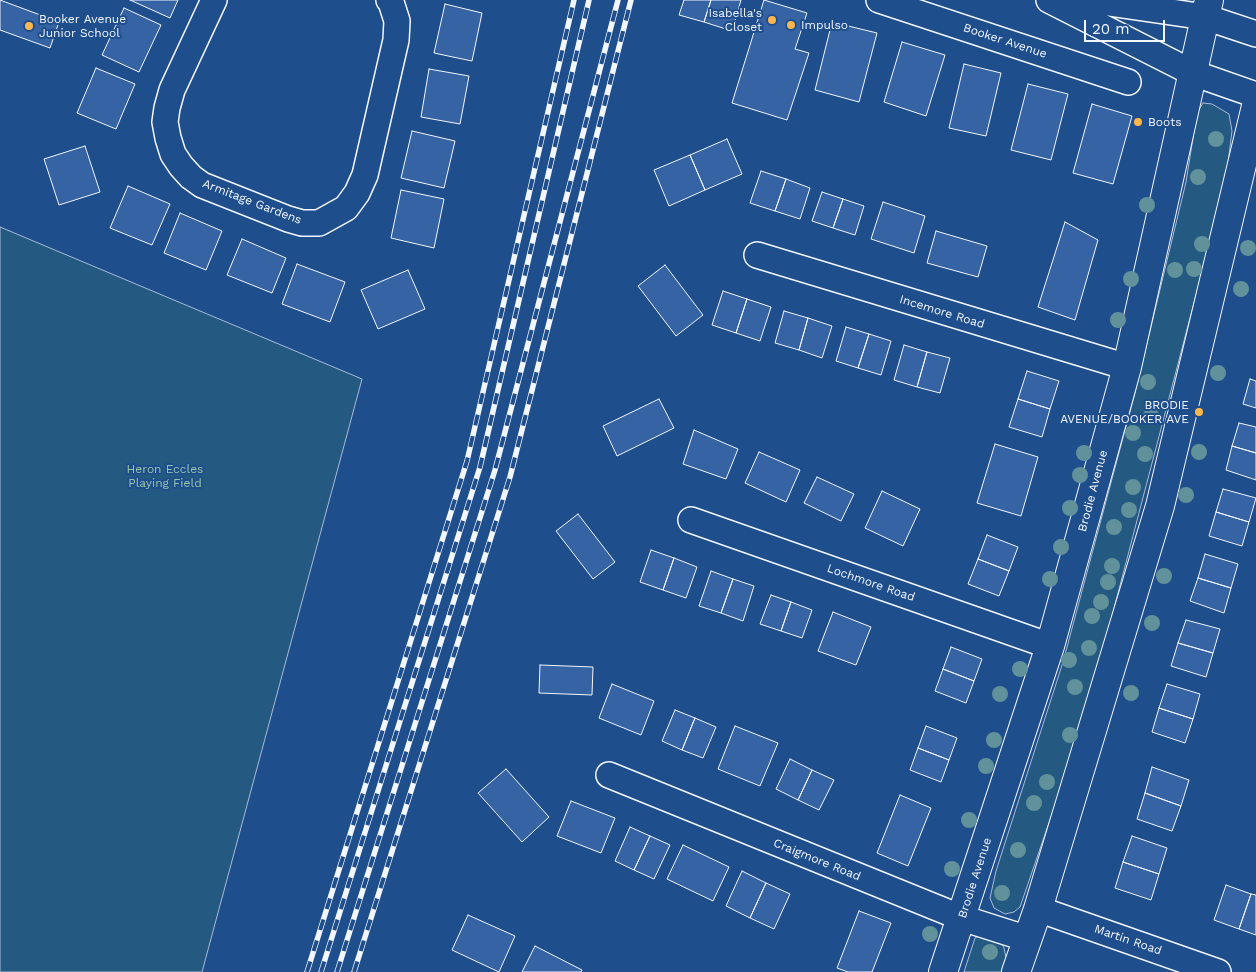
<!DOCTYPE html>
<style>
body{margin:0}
#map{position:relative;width:1256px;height:972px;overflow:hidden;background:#1f4e8c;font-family:"Work Sans",sans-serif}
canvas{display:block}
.scale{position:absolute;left:1084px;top:20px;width:81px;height:22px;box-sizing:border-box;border:2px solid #f2f6ff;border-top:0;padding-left:6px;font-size:15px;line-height:18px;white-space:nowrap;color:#f2f6ff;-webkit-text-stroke:4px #1f4e8c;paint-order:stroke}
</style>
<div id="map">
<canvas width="1256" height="972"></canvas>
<div class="scale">20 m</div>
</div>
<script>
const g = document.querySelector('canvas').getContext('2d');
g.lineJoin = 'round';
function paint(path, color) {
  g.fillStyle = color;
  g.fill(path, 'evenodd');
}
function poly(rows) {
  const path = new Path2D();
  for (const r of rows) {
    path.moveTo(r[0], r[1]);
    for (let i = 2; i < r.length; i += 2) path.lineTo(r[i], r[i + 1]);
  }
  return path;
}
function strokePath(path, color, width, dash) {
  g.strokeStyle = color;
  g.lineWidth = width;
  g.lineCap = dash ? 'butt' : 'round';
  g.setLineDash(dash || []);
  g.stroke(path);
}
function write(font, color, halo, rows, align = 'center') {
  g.font = font + ' "Work Sans",sans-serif';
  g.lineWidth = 4;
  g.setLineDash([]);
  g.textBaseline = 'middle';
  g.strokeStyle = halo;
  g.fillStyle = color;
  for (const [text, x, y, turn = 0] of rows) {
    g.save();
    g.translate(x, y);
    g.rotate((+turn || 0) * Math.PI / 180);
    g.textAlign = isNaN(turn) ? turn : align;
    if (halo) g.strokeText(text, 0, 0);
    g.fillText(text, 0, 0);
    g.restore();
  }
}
const green = poly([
 [1203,103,1212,104,1229,114,1232,131,1228,163,1202,272,1100,662,1064,779,1020,907,1014,912,1005,914,994,908,990,898,996,871,1063,662,1135,393,1186,182,1197,113,1203,103],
 [0,227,362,379,202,972,0,972,0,227],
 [984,932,1000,939,1004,948,1006,958,1001,972,964,972,975,938,984,932]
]);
paint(green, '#245a82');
strokePath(green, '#a8bbd7', 1);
const building = poly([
 [0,0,59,22,50,48,0,30,0,0],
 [130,0,178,0,170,18,130,0],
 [684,0,711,0,704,22,679,15,684,0],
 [711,0,741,0,732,31,704,22,711,0],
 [764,0,807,13,795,49,809,53,787,120,732,103,764,0],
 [445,4,482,13,472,61,434,53,445,4],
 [124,8,161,25,139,72,102,55,124,8],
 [832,22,877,33,859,102,815,90,832,22],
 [902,42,945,55,926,116,884,102,902,42],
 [964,64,1001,73,986,136,949,128,964,64],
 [96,68,135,84,116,129,77,113,96,68],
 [429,69,469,76,460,124,421,117,429,69],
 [1028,84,1068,94,1051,160,1011,150,1028,84],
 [1092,104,1132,116,1113,184,1073,173,1092,104],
 [412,131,455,141,444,188,401,178,412,131],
 [727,139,742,174,705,190,690,155,727,139],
 [85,146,100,192,59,205,44,159,85,146],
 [690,155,705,190,669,206,654,170,690,155],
 [761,171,786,179,775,211,750,203,761,171],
 [786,179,810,188,800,219,775,211,786,179],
 [128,186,170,204,152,245,110,228,128,186],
 [401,190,444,199,434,248,391,238,401,190],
 [822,192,843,199,833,228,812,221,822,192],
 [843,199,864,206,855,235,833,228,843,199],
 [883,202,925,216,914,253,871,239,883,202],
 [180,213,222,231,206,270,164,253,180,213],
 [1065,222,1098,240,1075,320,1038,307,1065,222],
 [936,231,987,246,978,277,927,263,936,231],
 [242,239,286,258,272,293,227,275,242,239],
 [297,264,345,282,330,322,282,304,297,264],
 [665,265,703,315,676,336,638,286,665,265],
 [408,270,425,309,378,329,361,290,408,270],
 [723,291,747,299,736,333,712,325,723,291],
 [747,299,771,307,760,341,736,333,747,299],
 [784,311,808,318,799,350,775,343,784,311],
 [808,318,832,326,822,358,799,350,808,318],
 [846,327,869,334,858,368,836,361,846,327],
 [869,334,891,341,881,375,858,368,869,334],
 [904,345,927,352,917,387,894,380,904,345],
 [927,352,950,358,940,393,917,387,927,352],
 [1027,371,1059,381,1050,409,1018,399,1027,371],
 [1250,379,1256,381,1256,408,1243,404,1250,379],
 [659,399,674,428,617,456,603,426,659,399],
 [1018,399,1050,409,1042,437,1009,427,1018,399],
 [1239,423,1256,427,1256,453,1232,446,1239,423],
 [694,430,738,449,726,479,683,464,694,430],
 [995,444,1038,457,1021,516,977,503,995,444],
 [1232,446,1256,453,1256,480,1226,470,1232,446],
 [759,452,800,470,786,502,745,483,759,452],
 [817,477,854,494,841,521,804,503,817,477],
 [1223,489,1256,498,1249,522,1216,512,1223,489],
 [882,491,920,509,903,546,865,528,882,491],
 [1216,512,1249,522,1242,546,1209,536,1216,512],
 [578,514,615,562,593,579,556,531,578,514],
 [987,535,1018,547,1009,571,978,559,987,535],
 [651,550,674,558,663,590,640,582,651,550],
 [1205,554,1238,564,1231,588,1198,578,1205,554],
 [674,558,697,567,686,598,663,590,674,558],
 [978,559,1009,571,999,596,968,584,978,559],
 [711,571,733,579,721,613,699,606,711,571],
 [1198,578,1231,588,1224,613,1190,601,1198,578],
 [733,579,754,586,743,621,721,613,733,579],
 [771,595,791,602,781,631,760,624,771,595],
 [791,602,812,610,802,638,781,631,791,602],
 [833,612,871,627,856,665,818,651,833,612],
 [1186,620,1220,629,1213,653,1178,643,1186,620],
 [1178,643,1213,653,1206,677,1171,666,1178,643],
 [951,647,982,659,974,681,943,669,951,647],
 [540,665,593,667,592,695,539,693,540,665],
 [943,669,974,681,966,703,935,691,943,669],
 [612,684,654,701,641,735,599,718,612,684],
 [1167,684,1200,694,1193,719,1159,708,1167,684],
 [1159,708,1193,719,1185,743,1152,732,1159,708],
 [675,710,695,718,682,750,662,741,675,710],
 [695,718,716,727,703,758,682,750,695,718],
 [735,726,778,743,760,786,718,769,735,726],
 [926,726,957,738,949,760,918,748,926,726],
 [918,748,949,760,941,782,910,770,918,748],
 [790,759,812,770,798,800,776,789,790,759],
 [1152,767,1189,780,1181,806,1145,793,1152,767],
 [506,769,549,817,522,842,478,793,506,769],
 [812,770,834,780,819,810,798,800,812,770],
 [1145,793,1181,806,1172,831,1137,819,1145,793],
 [900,795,931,808,908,866,877,853,900,795],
 [571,801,615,818,601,853,557,836,571,801],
 [630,827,650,836,634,870,615,861,630,827],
 [650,836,670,845,654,879,634,870,650,836],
 [1132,836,1167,848,1159,874,1123,862,1132,836],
 [683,845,729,867,713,901,667,879,683,845],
 [1123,862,1159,874,1151,900,1115,888,1123,862],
 [742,871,766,883,750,918,726,906,742,871],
 [766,883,790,894,774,929,750,918,766,883],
 [1226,885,1251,894,1239,929,1214,920,1226,885],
 [1251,894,1256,895,1256,935,1239,929,1251,894],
 [859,911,891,923,872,972,848,972,837,968,859,911],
 [468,915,515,936,499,972,452,950,468,915],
 [535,946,582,970,581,972,522,972,535,946]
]);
paint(building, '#3563a3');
strokePath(building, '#f2f6ff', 1);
const street = poly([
 [214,0,172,90,167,108,165,122,168,138,173,154,181,166,191,177,202,185,288,219,302,223,319,223,346,208,357,193,365,175,396,40,397,21,391,2,389,0],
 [879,0,1128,82],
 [1049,0,1193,73,1256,95],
 [1088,0,1205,17,1256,34],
 [757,255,1127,367],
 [691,520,1050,646],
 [609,775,962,918,1028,939],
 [1038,909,1218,972]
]);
const secondary = poly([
 [943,972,1050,646,1127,367,1209,0],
 [1016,972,1038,909,1160,506,1256,106]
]);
strokePath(street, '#f2f6ff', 28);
strokePath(secondary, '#f2f6ff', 30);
strokePath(street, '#1f4e8c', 25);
strokePath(secondary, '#1f4e8c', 28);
const rail = poly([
 [307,972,467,461,574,0],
 [321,972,480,467,589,0],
 [337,972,495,470,618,0],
 [354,972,510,477,631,0]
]);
strokePath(rail, '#f2f6ff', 5.5);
strokePath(rail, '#1f4e8c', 4, [11]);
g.fillStyle = '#61919a';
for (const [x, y] of [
 [1216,139],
 [1198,177],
 [1147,205],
 [1202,244],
 [1248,248],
 [1194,269],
 [1175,270],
 [1131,279],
 [1241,289],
 [1118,320],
 [1218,373],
 [1148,382],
 [1151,416],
 [1133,433],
 [1199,452],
 [1084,453],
 [1145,454],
 [1080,475],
 [1133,487],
 [1186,495],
 [1070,508],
 [1129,510],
 [1114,527],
 [1061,547],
 [1112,566],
 [1164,576],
 [1050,579],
 [1108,582],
 [1101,602],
 [1092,616],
 [1152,623],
 [1089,648],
 [1069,660],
 [1020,669],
 [1075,687],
 [1131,693],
 [1000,694],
 [1070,735],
 [994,740],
 [986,766],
 [1047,782],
 [1034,803],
 [969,820],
 [1018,850],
 [952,869],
 [1002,893],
 [930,934],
 [990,952]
]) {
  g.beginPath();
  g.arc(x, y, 8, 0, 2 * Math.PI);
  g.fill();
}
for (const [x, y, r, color] of [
 [772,20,5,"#ffb74d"],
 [791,25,5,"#ffb74d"],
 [29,26,5,"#ffb74d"],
 [1138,122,5,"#ffb74d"],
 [1199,412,5,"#ffb74d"]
]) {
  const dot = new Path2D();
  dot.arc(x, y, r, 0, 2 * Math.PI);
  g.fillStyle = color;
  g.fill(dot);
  strokePath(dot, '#1f4e8c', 2);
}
write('12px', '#f2f6ff', '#1f4e8c', [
 ["Isabella's",762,13,"right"],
 ["Closet",762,27,"right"],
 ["Booker Avenue",39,19],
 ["Junior School",39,33],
 ["Impulso",801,25],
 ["Boots",1148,122],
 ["BRODIE",1189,405,"right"],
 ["AVENUE/BOOKER AVE",1189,419,"right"]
], 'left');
write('12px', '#f2f6ff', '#1f4e8c', [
 ["Booker Avenue",1005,41,18],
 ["Armitage Gardens",252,202,21],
 ["Incemore Road",942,312,17],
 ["Brodie Avenue",1093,491,-75],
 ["Lochmore Road",871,583,19],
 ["Craigmore Road",817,860,22],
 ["Brodie Avenue",975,878,-72],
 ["Martin Road",1128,940,19]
]);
write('12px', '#97c8a6', '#1f4e8c', [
 ["Heron Eccles",165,469],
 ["Playing Field",165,483]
]);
</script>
